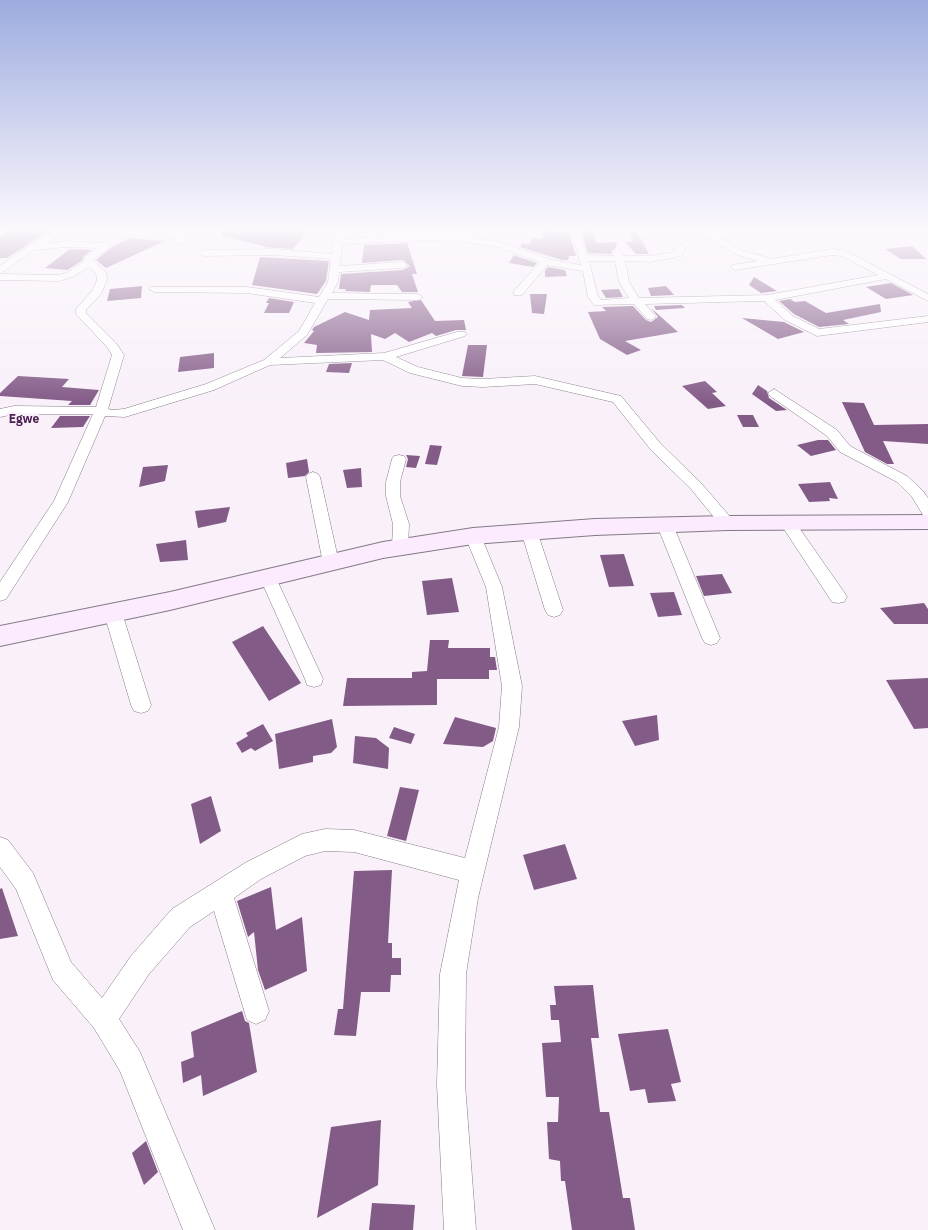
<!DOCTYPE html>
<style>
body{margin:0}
canvas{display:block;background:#f9f0fa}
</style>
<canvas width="928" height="1230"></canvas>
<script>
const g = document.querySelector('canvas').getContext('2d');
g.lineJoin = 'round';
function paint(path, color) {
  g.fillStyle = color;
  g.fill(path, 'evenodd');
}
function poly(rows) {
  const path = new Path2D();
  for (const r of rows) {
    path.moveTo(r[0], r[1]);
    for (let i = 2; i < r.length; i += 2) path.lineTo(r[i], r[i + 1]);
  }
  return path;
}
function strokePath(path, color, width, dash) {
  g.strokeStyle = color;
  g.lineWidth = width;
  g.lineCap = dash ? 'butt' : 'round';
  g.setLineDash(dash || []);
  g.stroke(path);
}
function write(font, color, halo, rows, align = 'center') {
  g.font = font + ' "IBM Plex Sans",sans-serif';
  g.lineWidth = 5;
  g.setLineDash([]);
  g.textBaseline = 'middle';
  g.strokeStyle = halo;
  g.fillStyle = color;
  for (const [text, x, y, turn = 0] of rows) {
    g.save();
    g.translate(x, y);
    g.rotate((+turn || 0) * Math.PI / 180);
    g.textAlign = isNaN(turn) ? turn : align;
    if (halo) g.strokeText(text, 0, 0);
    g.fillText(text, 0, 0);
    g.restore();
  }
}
paint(poly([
 [7,231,48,231,7,258,0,258,0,237],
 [222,231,308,231,293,249,263,247,264,246,221,236],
 [542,231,569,232,576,256,569,256,568,260,562,260,520,247,522,243,530,244,532,238,542,239],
 [581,231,594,231,596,243,617,242,616,248,611,251,612,254,588,253],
 [636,231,648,252,649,254,636,254,625,242,633,242,630,232],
 [129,238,165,241,106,268,96,260,112,247],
 [407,243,417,274,412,274,418,292,402,292,397,285,371,285,370,292,345,291,346,289,339,289,341,274,403,270,410,266,403,260,362,263,364,245],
 [912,246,926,259,901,259,885,249],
 [70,249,92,250,83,257,82,261,67,270,45,268],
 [514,255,537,263,533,267,509,263],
 [260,257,329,261,326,281,317,294,252,285],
 [548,267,565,270,567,276,545,277,545,270],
 [754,277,777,291,761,293,749,285],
 [891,283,913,295,886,299,866,287],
 [142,286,141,298,107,301,110,289],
 [666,286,674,295,651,296,648,288],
 [619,289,623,297,606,298,601,290],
 [530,294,547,294,544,314,532,313],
 [269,298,294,302,289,313,264,313,269,303,266,303],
 [790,299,795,302,805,301,826,313,880,304,881,312,843,320,849,324,819,327,794,314,779,301],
 [421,300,435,321,464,320,466,330,456,330,436,336,432,333,409,342,395,333,385,339,371,334,372,352,316,353,317,345,304,343,314,331,312,330,314,327,345,312,369,320,370,310,412,308,408,302],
 [682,305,685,308,656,310,654,306],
 [633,306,646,320,651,322,658,317,651,308,678,332,625,341,641,350,627,355,600,339,588,312,606,311,602,307],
 [742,318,784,322,804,332,778,339],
 [468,345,487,345,483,377,462,376],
 [214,353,214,368,178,372,180,357],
 [352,363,349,373,326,372,329,364],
 [18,376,69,379,62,387,99,390,90,405,68,405,72,401,0,396,0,393],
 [705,381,717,392,712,393,726,406,708,409,682,386],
 [758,385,767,391,769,398,787,410,776,411,752,394],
 [842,402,864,403,874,425,928,424,928,444,883,441,894,464,887,464,865,452],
 [737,415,753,415,759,427,743,427],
 [60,416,90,416,83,427,51,428],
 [818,440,828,440,836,450,811,456,797,445],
 [430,445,442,446,437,465,425,464],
 [406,455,420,456,416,468,406,467,408,459],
 [307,459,309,472,305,476,288,478,286,463],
 [168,465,165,481,139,487,143,467],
 [361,468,362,487,347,488,343,470],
 [830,482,838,499,829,498,830,501,809,502,798,484],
 [230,507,226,522,198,528,195,511],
 [186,540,188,560,160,562,156,544],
 [624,554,634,586,609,587,600,555],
 [722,574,732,593,704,596,696,576],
 [452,578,459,612,427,615,422,581],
 [674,592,682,615,658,617,650,593],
 [924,603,928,609,928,624,894,624,880,608],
 [263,626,301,683,269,701,232,642],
 [430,640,449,640,448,648,490,648,490,657,495,657,497,670,489,670,489,679,437,679,437,705,343,706,347,678,412,678,412,672,427,671],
 [928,678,928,728,914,729,886,680],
 [657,715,659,740,635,746,622,721],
 [455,717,496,728,493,741,483,747,443,744],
 [332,719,337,747,331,753,313,756,313,762,279,769,275,734],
 [263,724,273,741,255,751,251,748,242,753,236,743,248,736,246,733],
 [394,727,415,734,411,744,389,738],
 [355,736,376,738,389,748,388,769,353,763],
 [400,787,419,790,406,841,387,836],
 [211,796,221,831,200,844,191,804],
 [565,844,577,879,534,890,523,855],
 [392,870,388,943,392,943,392,958,401,958,401,975,391,975,390,992,361,992,356,1036,334,1035,338,1009,343,1009,354,871],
 [271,887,276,930,302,917,307,971,265,990,258,970,254,932,248,937,237,901],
 [2,888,18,936,0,939,0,889],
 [593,985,599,1038,591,1038,600,1112,609,1112,623,1198,630,1198,635,1230,572,1230,565,1181,561,1181,560,1161,549,1159,547,1122,558,1122,559,1097,546,1097,542,1043,561,1042,559,1020,551,1020,550,1005,556,1005,554,986],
 [242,1011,245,1021,249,1023,257,1072,203,1096,201,1075,183,1083,181,1062,194,1057,191,1032],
 [668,1029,681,1082,671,1084,676,1101,648,1103,645,1089,630,1091,618,1034],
 [381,1120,378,1185,317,1218,331,1127],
 [146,1141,158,1172,144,1185,132,1153],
 [372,1203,415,1205,413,1230,369,1230]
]), '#835b87');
const street = poly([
 [54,231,65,231,45,244,66,241,106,243,111,246,93,260,106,272,107,280,101,294,86,310,86,313,116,343,124,355,108,409,112,410,124,409,206,384,264,360,299,331,315,303,247,293,154,292,149,289,150,287,247,287,319,297,328,282,331,259,275,255,204,256,199,253,204,250,275,249,332,254,333,231,341,231,342,239,429,234,467,236,503,243,552,260,581,265,571,231,579,231,587,255,614,256,613,252,618,249,621,250,623,256,651,256,674,252,678,245,684,245,686,247,681,256,651,262,625,261,629,282,639,298,767,295,878,275,842,256,832,255,735,270,730,267,732,265,758,261,735,254,698,231,709,231,741,250,772,259,832,249,844,250,928,294,928,301,886,279,775,300,793,316,819,329,928,316,928,322,817,336,785,320,764,301,645,304,656,317,651,320,647,319,634,304,594,305,588,297,583,271,547,265,522,295,514,295,514,291,540,262,498,247,467,242,429,240,342,244,340,266,403,262,408,265,403,268,339,272,338,282,332,293,418,294,423,297,418,300,328,299,307,335,280,358,384,353,457,332,465,332,467,334,465,336,396,357,418,367,462,378,483,379,535,376,621,396,661,444,701,483,732,519,735,523,732,527,727,528,722,527,691,489,651,450,613,402,535,384,483,387,462,386,410,373,383,360,270,365,214,390,125,417,105,416,68,502,6,599,0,601,0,582,54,501,93,414,14,414,0,417,0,409,14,406,96,407,112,355,107,347,76,314,76,309,92,291,97,280,96,273,89,267,72,277,59,281,0,280,0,274,58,275,66,273,84,262,84,258,97,248,66,247,34,250,0,274,0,266,28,246,54,231],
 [589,261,615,261,619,282,629,298,601,300,598,296,589,261],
 [181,231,190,231,182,244,176,244,174,242,181,231],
 [800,231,808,231,808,232,804,235,800,231],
 [774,389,837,430,850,446,907,476,923,491,928,498,928,516,923,515,912,497,897,482,840,452,827,436,770,396,768,393,774,389],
 [399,455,404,456,406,459,400,482,400,496,409,524,408,548,406,552,400,554,394,552,392,548,393,524,386,496,386,482,392,459,394,456,399,455],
 [313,472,318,474,320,477,339,563,337,567,331,569,325,567,323,563,306,477,308,474,313,472],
 [788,518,793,519,844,592,847,597,844,602,838,603,832,602,780,523,783,519,788,518],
 [665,520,670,521,673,525,720,638,717,643,711,645,705,643,702,638,657,525,660,521,665,520],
 [529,526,535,527,537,531,563,610,560,615,554,617,548,615,545,610,521,531,523,527,529,526],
 [473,531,479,532,481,536,502,587,522,686,519,727,478,898,466,974,465,1084,476,1230,444,1230,437,1084,440,974,459,880,354,852,325,851,305,856,261,879,234,898,269,1011,265,1020,256,1024,247,1020,214,911,190,927,149,974,119,1019,140,1052,215,1230,183,1230,120,1071,94,1028,53,980,16,889,0,867,0,837,8,840,33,873,71,962,102,998,131,956,172,909,245,863,302,834,325,829,354,830,465,858,499,727,502,686,486,587,465,536,467,532,473,531],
 [268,572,274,574,276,578,323,679,321,685,314,687,307,685,305,679,260,578,262,574,268,572],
 [113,606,119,608,122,613,151,705,148,711,141,713,134,711,131,705,104,613,107,608,113,606]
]);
const secondary = poly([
 [928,515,928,529,727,530,595,535,473,544,383,558,170,610,0,646,0,626,170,592,383,542,473,528,595,519,727,516,928,515]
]);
strokePath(street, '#837b84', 1);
strokePath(secondary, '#837b84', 2);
paint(street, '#fff');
paint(secondary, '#fceafe');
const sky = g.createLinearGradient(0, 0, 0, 403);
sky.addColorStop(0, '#9dacdf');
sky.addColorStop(0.57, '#fcf8fd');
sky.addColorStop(1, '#fcf8fd00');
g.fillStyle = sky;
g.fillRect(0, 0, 928, 403);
write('bold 12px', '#4e2154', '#f9f0fa', [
 ["Egwe",24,420]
]);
</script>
